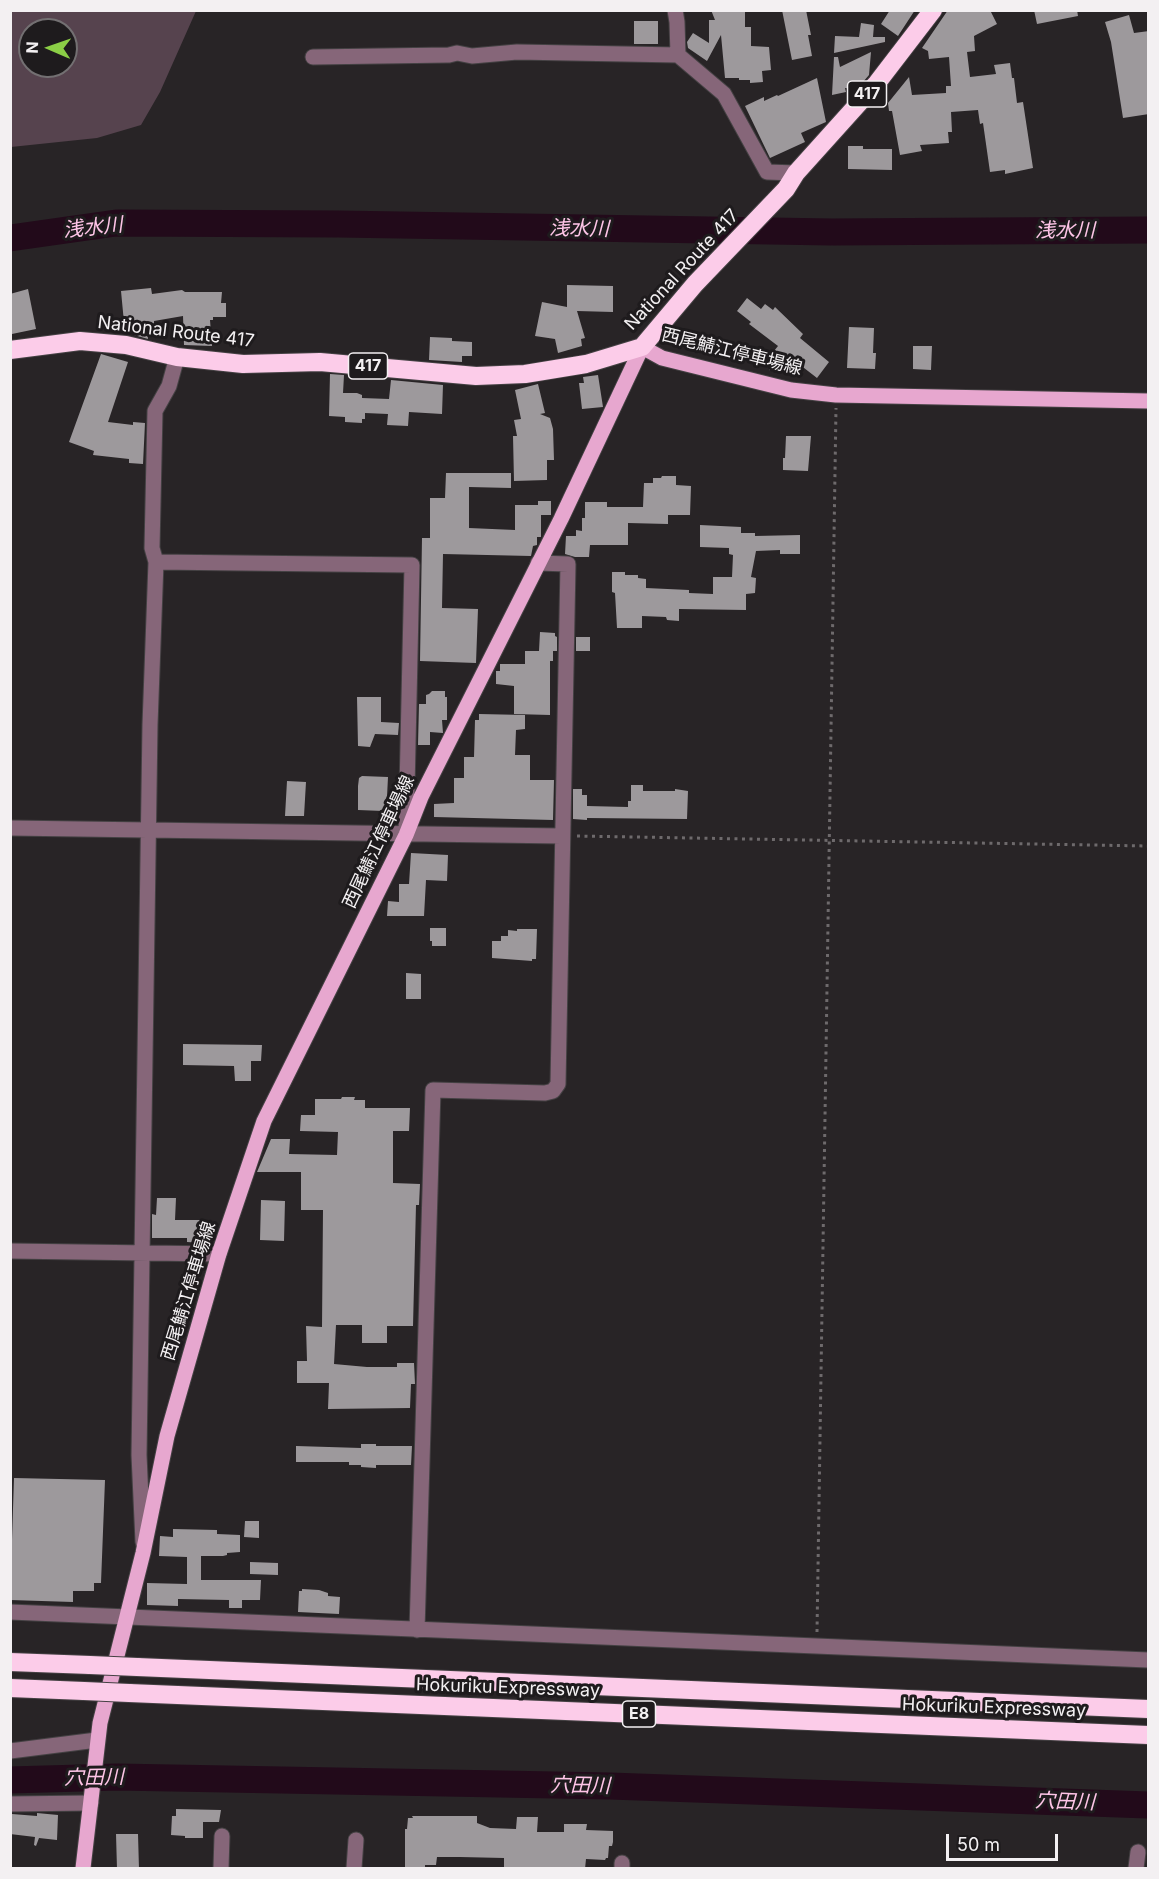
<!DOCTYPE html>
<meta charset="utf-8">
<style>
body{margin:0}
#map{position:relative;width:1159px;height:1879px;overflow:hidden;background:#282426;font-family:Inter,sans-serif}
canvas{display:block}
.frame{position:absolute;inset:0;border:12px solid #f3f0f2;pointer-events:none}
.north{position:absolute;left:18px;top:18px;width:60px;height:60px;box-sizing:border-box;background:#1e1b1d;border:2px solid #737072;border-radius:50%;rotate:272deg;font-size:16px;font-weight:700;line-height:24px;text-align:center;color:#f3f0f2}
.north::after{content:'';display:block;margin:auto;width:21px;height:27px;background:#8bce46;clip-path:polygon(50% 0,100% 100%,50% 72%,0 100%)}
.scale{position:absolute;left:946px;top:1834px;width:112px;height:27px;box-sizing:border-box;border:3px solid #f3f0f2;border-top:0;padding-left:8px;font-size:18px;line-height:21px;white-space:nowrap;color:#f3f0f2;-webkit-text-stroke:4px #1e1b1d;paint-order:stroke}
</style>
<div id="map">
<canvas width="1159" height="1879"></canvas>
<div class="frame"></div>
<div class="north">N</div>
<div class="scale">50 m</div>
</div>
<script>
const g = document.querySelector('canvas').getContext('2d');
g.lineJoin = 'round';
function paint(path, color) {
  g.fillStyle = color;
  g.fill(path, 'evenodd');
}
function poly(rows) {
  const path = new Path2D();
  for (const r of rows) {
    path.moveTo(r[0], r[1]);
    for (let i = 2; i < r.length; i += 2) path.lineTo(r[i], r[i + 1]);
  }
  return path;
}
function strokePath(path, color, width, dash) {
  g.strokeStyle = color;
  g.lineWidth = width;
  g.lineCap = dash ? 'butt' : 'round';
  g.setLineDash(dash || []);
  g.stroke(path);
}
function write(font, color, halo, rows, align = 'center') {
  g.font = font + ' Inter,"Noto Sans JP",sans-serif';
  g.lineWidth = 6;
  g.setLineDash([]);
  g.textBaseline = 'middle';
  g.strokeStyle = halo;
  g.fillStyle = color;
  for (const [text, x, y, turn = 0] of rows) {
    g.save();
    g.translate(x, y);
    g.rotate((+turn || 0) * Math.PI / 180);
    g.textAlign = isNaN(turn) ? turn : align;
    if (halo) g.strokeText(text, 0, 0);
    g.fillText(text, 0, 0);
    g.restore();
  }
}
paint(poly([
 [10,11,11,10,196,11,160,92,141,125,97,138,11,147],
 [30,30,66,30,66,66,30,66]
]), '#56434e');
strokePath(poly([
 [10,238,116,223,339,224,832,232,1148,230],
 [10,1780,117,1777,610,1786,1148,1805]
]), '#220a1a', 27);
paint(poly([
 [711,10,745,10,745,27,751,27,751,46,769,47,771,70,762,71,763,82,750,83,750,80,739,80,739,78,725,78,721,35,707,61,688,48,687,42,693,33,709,43,709,20,715,20],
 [782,10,806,10,811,35,808,35,812,56,792,60],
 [890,10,915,10,898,36,881,24],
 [948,10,990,10,997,24,974,36,975,51,967,52,970,77,996,74,994,65,1010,63,1012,78,1014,78,1017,103,1023,102,1033,168,1005,174,1005,170,990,172,983,123,980,124,978,110,951,112,952,132,948,132,949,143,920,145,922,151,900,155,892,111,889,111,888,103,909,77,912,95,946,93,946,86,951,86,949,57,929,59,928,51,922,48],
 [1034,10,1077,10,1078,16,1037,24],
 [1129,15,1134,33,1149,31,1149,114,1123,118,1111,42,1105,22],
 [634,21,658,21,658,44,634,44],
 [861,23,874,25,873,37,885,37,885,42,834,53,835,36,859,37],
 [871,52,869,75,857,89,845,88,846,92,832,95,834,57,838,57,840,67],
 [817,78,826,122,801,133,805,142,770,158,745,106,764,97,764,101,777,95,778,96],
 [848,146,863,146,863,149,892,149,892,170,848,169],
 [567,285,613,286,613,312,577,311,585,338,581,339,582,346,558,353,555,339,535,336,542,302,567,307],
 [151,288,152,294,182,290,185,292,222,292,221,303,226,303,226,317,213,317,213,320,210,320,212,346,184,345,183,316,154,321,154,324,147,325,148,339,134,335,134,333,125,333,121,291],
 [28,289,36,329,12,334,10,294],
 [747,298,761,309,765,304,773,310,775,307,803,334,800,338,829,362,817,378,786,354,782,373,769,370,774,351,778,346,749,324,751,322,737,311],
 [849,327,874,328,873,353,876,353,875,369,847,368],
 [430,337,452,338,452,341,472,342,472,356,462,356,462,362,429,360],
 [913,346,932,346,931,370,913,369],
 [101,354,128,362,108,422,133,425,133,422,145,423,143,464,129,463,129,459,93,455,94,451,69,442],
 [330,374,344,375,343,393,357,393,362,395,362,398,389,399,391,380,443,385,442,414,409,412,408,426,387,425,388,414,365,413,365,419,362,419,362,423,345,422,345,417,329,416],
 [598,375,603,407,582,409,579,383,584,383,583,377],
 [538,384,545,413,540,414,550,418,553,429,554,460,547,460,547,480,514,481,513,436,517,436,514,420,521,419,515,390],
 [786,436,811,436,808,471,783,470,783,458,785,458],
 [446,473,511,473,511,488,469,487,469,528,515,530,515,505,538,505,538,501,551,501,551,515,541,515,541,537,537,537,537,545,533,546,531,556,443,554,442,608,478,609,476,663,420,661,422,538,430,538,430,498,445,498],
 [662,476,676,476,676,485,691,486,690,515,668,515,668,524,628,523,628,545,590,545,589,557,575,557,565,554,566,536,576,536,576,530,582,531,582,518,585,518,585,502,607,502,607,507,643,507,644,483,653,483,653,478,661,478],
 [700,525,741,527,741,533,755,533,755,536,800,535,800,554,780,554,780,550,756,551,751,577,756,578,755,593,746,594,746,610,679,609,679,621,667,620,666,617,642,616,642,628,617,628,615,593,612,592,612,572,625,572,625,575,638,575,638,578,646,579,646,588,689,590,689,593,713,594,713,577,732,577,733,555,729,554,729,548,700,547],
 [540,632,555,633,555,636,557,637,557,651,553,651,553,661,550,661,550,715,514,714,514,686,496,684,496,671,500,671,500,664,525,664,525,651,539,651],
 [576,637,590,637,590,651,576,651],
 [432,691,445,691,445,697,447,697,447,720,442,720,443,733,430,732,430,745,418,745,419,704,426,704,426,695,429,694],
 [357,697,381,697,381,722,399,723,398,735,375,734,370,747,358,746],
 [479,714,525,715,525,729,516,730,515,755,530,755,530,780,554,780,553,820,434,817,434,804,454,803,454,778,464,778,464,757,474,757,475,720,479,720],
 [362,776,388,777,387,797,397,797,397,815,383,815,383,811,358,810,358,786,359,778],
 [287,781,306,782,304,816,285,816],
 [631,785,643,785,643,791,675,791,675,789,688,791,687,819,587,818,587,820,573,819,573,789,582,789,582,795,587,795,587,806,628,807,628,801,631,801],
 [411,853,448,855,447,881,426,880,424,916,387,916,388,901,399,902,399,884,409,884],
 [430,928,446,928,446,946,432,946,432,941,430,941],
 [517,929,537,929,536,959,532,959,532,961,492,958,492,941,501,941,501,936,508,936,508,930,517,931],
 [406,973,421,974,421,999,406,999],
 [183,1044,262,1045,261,1061,251,1061,251,1081,235,1081,234,1066,183,1065],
 [342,1097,355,1097,354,1100,365,1100,365,1108,410,1108,409,1131,393,1131,393,1183,420,1184,419,1205,416,1205,413,1326,387,1326,387,1343,362,1343,362,1325,336,1325,334,1364,367,1367,397,1367,397,1363,414,1363,415,1384,411,1384,410,1408,328,1409,329,1383,297,1383,297,1361,307,1361,306,1326,322,1327,323,1210,301,1210,301,1172,257,1172,271,1139,290,1139,289,1154,337,1155,338,1132,300,1131,301,1115,315,1115,315,1099,341,1099],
 [157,1198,176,1198,175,1220,205,1220,204,1243,187,1242,187,1238,152,1238,152,1214,156,1215],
 [261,1200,285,1201,284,1241,260,1240],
 [361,1444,376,1444,376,1446,412,1446,411,1465,376,1465,376,1468,361,1467,361,1465,349,1465,349,1462,296,1462,296,1446,361,1448],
 [14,1478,105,1480,101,1583,94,1583,94,1591,73,1591,73,1602,10,1600],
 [245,1521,259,1521,259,1538,244,1537],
 [173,1529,217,1530,217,1534,240,1535,240,1552,227,1553,227,1555,223,1556,201,1556,201,1580,261,1580,260,1600,242,1600,242,1608,229,1608,229,1600,178,1599,178,1606,147,1605,147,1583,187,1584,187,1557,159,1556,160,1536,173,1537],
 [250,1562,278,1563,278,1575,250,1574],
 [302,1589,319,1590,328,1593,328,1596,340,1597,339,1614,298,1612,299,1591,302,1591],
 [176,1809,221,1810,219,1822,203,1822,203,1838,185,1838,185,1836,171,1835,172,1816,176,1816],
 [37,1813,58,1815,57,1840,39,1838,36,1846,34,1845,35,1837,10,1834,10,1816,12,1814,37,1816],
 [412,1816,477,1816,477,1823,490,1828,516,1829,517,1817,538,1817,537,1832,564,1832,564,1824,587,1824,586,1830,613,1831,613,1842,612,1846,609,1846,608,1858,606,1858,605,1860,586,1859,585,1869,504,1869,504,1858,460,1857,437,1857,436,1865,425,1865,425,1869,405,1869,405,1829,407,1829,408,1818,413,1818],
 [116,1834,138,1834,139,1869,117,1869]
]), '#9d999c');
const minor = poly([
 [675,10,677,22,678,55],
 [313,57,449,55,457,53,472,56,517,52,678,55,724,94,767,172,796,173],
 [156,562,412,565,406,834],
 [10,828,562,836],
 [10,1251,219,1254],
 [143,1542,139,1455,150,725,156,562,152,548,155,411,169,386,177,357],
 [10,1612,1148,1660],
 [417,1630,433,1090,545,1093,553,1091,558,1084,568,564,538,563],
 [10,1751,97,1740],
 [10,1804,91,1803],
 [221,1868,222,1836],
 [354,1868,356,1840],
 [622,1868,622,1863],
 [1136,1868,1138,1852]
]);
const major = poly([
 [83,1868,100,1723,143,1553,167,1436,219,1254,264,1121,406,835,421,797,561,519,642,347,662,358,791,390,836,395,1148,401]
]);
const highway = poly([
 [10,350,80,341,126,345,177,357,243,364,320,362,476,376,525,374,586,364,642,347,695,284,786,189,796,173,877,83,933,10],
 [10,1662,90,1665],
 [137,1667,1148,1709],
 [10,1688,84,1691],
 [129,1693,1148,1735]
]);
strokePath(minor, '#444143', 17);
strokePath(major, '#444143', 17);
strokePath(highway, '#444143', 20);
strokePath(poly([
 [577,836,1148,846],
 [817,1632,836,408]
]), '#6e6a6c', 3, [3, 4.5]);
strokePath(minor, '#866679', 15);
strokePath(major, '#e7a7cf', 15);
strokePath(highway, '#fccce9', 18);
const highwayBridge = poly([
 [90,1665,137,1667],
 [84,1691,129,1693]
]);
strokePath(highwayBridge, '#444143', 20, []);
strokePath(highwayBridge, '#fccce9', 18);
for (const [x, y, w] of [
 [867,94,39],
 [368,366,39],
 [639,1714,33]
]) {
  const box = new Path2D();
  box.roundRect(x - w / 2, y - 13, w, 26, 4.5);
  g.fillStyle = '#1e1b1d';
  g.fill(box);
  strokePath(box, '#f3f0f2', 1.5);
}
write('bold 16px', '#f3f0f2', null, [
 ["417",867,94],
 ["417",368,366],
 ["E8",639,1714]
]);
write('18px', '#f3f0f2', '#1e1b1d', [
 ["National Route 417",682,270,-47],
 ["National Route 417",176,332,7],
 ["西尾鯖江停車場線",732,352,14],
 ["西尾鯖江停車場線",379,842,-65],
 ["西尾鯖江停車場線",189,1291,-73],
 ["Hokuriku Expressway",508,1688,2],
 ["Hokuriku Expressway",994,1708,2]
]);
write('italic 20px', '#fec5e7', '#1e1b1d', [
 ["浅水川",93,228,-6],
 ["浅水川",579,229,1],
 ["浅水川",1065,231],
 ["穴田川",94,1778,-1],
 ["穴田川",580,1786,1],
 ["穴田川",1065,1802,2]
]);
</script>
